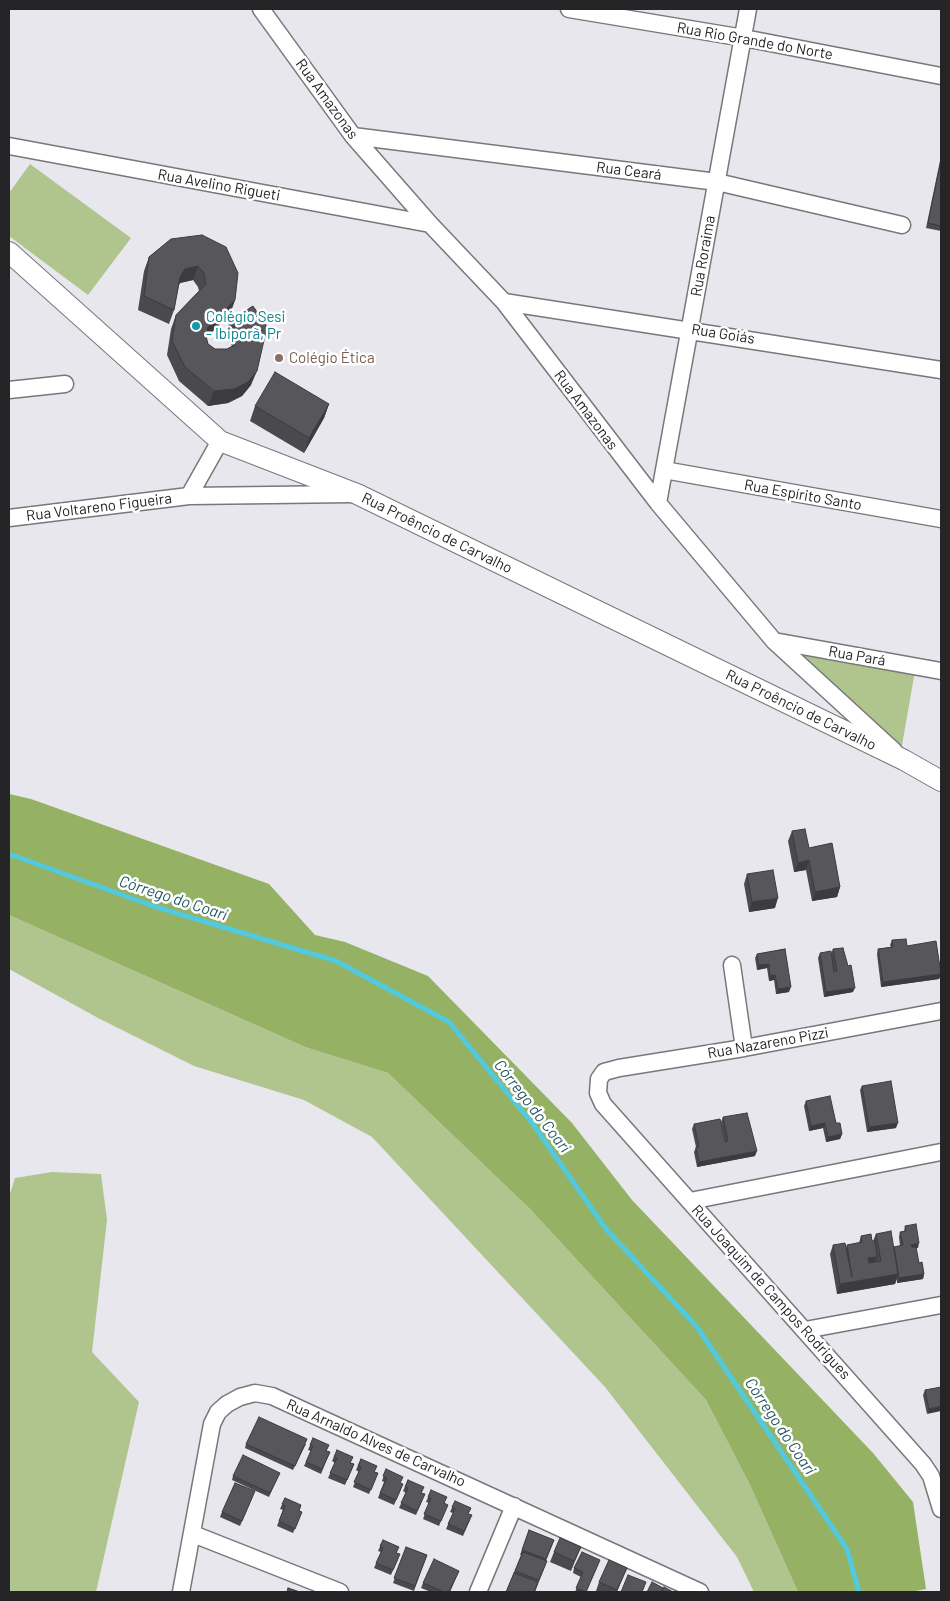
<!DOCTYPE html>
<meta charset="utf-8">
<style>
body{margin:0}
#map{position:relative;width:950px;height:1601px;overflow:hidden;background:#e7e7ed;font-family:Barlow,sans-serif}
canvas{display:block}
.frame{position:absolute;inset:0;border:10px solid #252527;pointer-events:none}
</style>
<div id="map">
<canvas width="950" height="1601"></canvas>
<div class="frame"></div>
</div>
<script>
const g = document.querySelector('canvas').getContext('2d');
g.lineJoin = 'round';
function paint(path, color) {
  g.fillStyle = color;
  g.fill(path, 'evenodd');
}
function poly(rows) {
  const path = new Path2D();
  for (const r of rows) {
    path.moveTo(r[0], r[1]);
    for (let i = 2; i < r.length; i += 2) path.lineTo(r[i], r[i + 1]);
  }
  return path;
}
function strokePath(path, color, width, dash) {
  g.strokeStyle = color;
  g.lineWidth = width;
  g.lineCap = dash ? 'butt' : 'round';
  g.setLineDash(dash || []);
  g.stroke(path);
}
function write(font, color, halo, rows, align = 'center') {
  g.font = font + ' Barlow,sans-serif';
  g.lineWidth = 5;
  g.setLineDash([]);
  g.textBaseline = 'middle';
  g.strokeStyle = halo;
  g.fillStyle = color;
  for (const [text, x, y, turn = 0] of rows) {
    g.save();
    g.translate(x, y);
    g.rotate((+turn || 0) * Math.PI / 180);
    g.textAlign = isNaN(turn) ? turn : align;
    if (halo) g.strokeText(text, 0, 0);
    g.fillText(text, 0, 0);
    g.restore();
  }
}
paint(poly([
 [30,164,131,238,88,295,9,236,9,193],
 [797,651,915,671,901,751],
 [9,915,305,1047,388,1073,530,1209,706,1400,750,1485,798,1592,754,1592,737,1557,605,1387,372,1137,304,1100,194,1066,100,1019,9,969],
 [52,1172,101,1174,107,1220,92,1352,139,1402,96,1592,9,1592,9,1197,15,1178]
]), '#b0c58d');
paint(poly([
 [9,794,31,799,269,884,315,935,345,942,428,976,572,1123,632,1200,873,1453,913,1502,926,1589,910,1592,798,1592,750,1485,706,1400,530,1209,388,1073,305,1047,9,915]
]), '#95b164');
strokePath(poly([
 [9,854,156,907,336,961,449,1022,532,1123,606,1229,697,1327,847,1549,859,1592]
]), '#52c9dc', 5);
const minor = poly([
 [261,9,353,136,430,224,504,302,658,503,774,641,894,751],
 [569,9,744,38,941,76],
 [353,136,717,182,902,225],
 [9,146,430,224],
 [504,302,941,370],
 [9,390,65,384],
 [664,470,941,519],
 [189,496,220,441],
 [658,503,748,9],
 [9,518,189,496,352,494],
 [774,641,941,671],
 [732,965,744,1048],
 [941,1011,744,1048,619,1068,604,1072,599,1079,598,1093,603,1104,923,1464,931,1476,941,1509],
 [690,1201,941,1152],
 [805,1330,941,1305],
 [193,1534,340,1592],
 [181,1592,212,1424,218,1412,227,1404,240,1397,255,1393,272,1396,700,1592],
 [478,1592,514,1506]
]);
const tertiary = poly([
 [9,252,220,441,357,494,904,760,941,781]
]);
strokePath(minor, '#77777c', 19);
strokePath(tertiary, '#77777c', 22);
strokePath(minor, '#fff', 16);
strokePath(tertiary, '#fff', 20);
paint(poly([
 [941,156,941,231,926,228],
 [171,239,235,300,230,314,206,338,208,344,215,349,227,349,232,346,225,335,230,321,253,306,251,385,242,396,228,403,208,406,179,381,167,355,171,329,176,315,199,291,198,287,193,280,180,283,179,285,174,310,169,324,138,310,144,271,149,257],
 [329,404,324,418,304,453,250,421,255,406],
 [792,831,809,848,840,887,837,897,812,901,806,870,794,872,788,841],
 [747,874,775,908,749,912,744,884],
 [892,940,907,946,941,974,939,979,881,987,877,954,878,949,891,947,890,945],
 [785,949,789,992,776,994,774,980,769,981,767,968,757,970,755,958,757,954],
 [833,949,853,992,824,997,818,958,820,953,831,954],
 [862,1086,896,1128,867,1132,860,1090],
 [806,1101,836,1123,842,1134,840,1139,826,1142,823,1128,809,1131,804,1106],
 [723,1117,755,1156,697,1167,694,1152,696,1147,692,1129,694,1124,725,1142,721,1122],
 [905,1226,918,1248,916,1248,919,1263,924,1274,923,1279,897,1283,897,1279,895,1284,837,1294,830,1254,833,1245,846,1248,847,1245,859,1243,861,1236,873,1241,876,1234,894,1247,900,1246,899,1237,900,1232,904,1232],
 [941,1388,927,1414,923,1395,925,1390],
 [313,1438,327,1451,330,1452,321,1474,304,1466,311,1451,308,1450],
 [246,1444,306,1444,293,1470,245,1448],
 [337,1450,351,1463,354,1464,345,1485,328,1478,335,1463,332,1461],
 [361,1459,375,1472,376,1478,369,1494,353,1487,359,1472,356,1470],
 [386,1469,400,1483,401,1489,394,1505,378,1498,384,1482,382,1481],
 [233,1476,278,1477,269,1497,232,1480],
 [408,1480,422,1493,423,1499,416,1515,399,1508,406,1493,403,1491],
 [431,1490,445,1503,446,1509,439,1526,423,1519,429,1503,426,1502],
 [253,1496,240,1526,220,1517,222,1512],
 [285,1498,299,1511,300,1517,293,1533,277,1526,283,1510,280,1509],
 [455,1501,469,1514,470,1520,463,1536,446,1529,453,1513,450,1512],
 [529,1530,554,1540,546,1561,545,1566,535,1592,506,1592,521,1555,520,1555],
 [383,1540,397,1553,398,1559,391,1575,374,1568,381,1552,378,1551],
 [406,1547,427,1555,414,1591,393,1583],
 [581,1547,571,1571,550,1562,554,1552],
 [598,1565,586,1592,575,1592,581,1577,573,1573,574,1568],
 [627,1568,617,1592,598,1592,596,1591,599,1582],
 [459,1571,450,1592,431,1592,421,1588,423,1583]
]), '#4a4a4e');
paint(poly([
 [198,266,193,280,180,283,175,291,180,277,185,269],
 [235,300,230,314,203,341,208,327],
 [257,371,251,385,242,396,228,403,208,406,214,391],
 [329,404,324,418,304,453,309,438],
 [809,860,806,870,794,872,798,863],
 [840,887,837,897,812,901,815,892],
 [778,898,775,908,749,912,752,902],
 [769,964,767,968,757,970,759,965],
 [941,974,939,979,881,987,883,982],
 [775,975,774,980,769,981,770,976],
 [791,987,789,992,776,994,778,989],
 [855,988,853,992,824,997,826,992],
 [825,1123,823,1128,809,1131,811,1126],
 [898,1123,896,1128,867,1132,869,1127],
 [842,1134,840,1139,826,1142,828,1137],
 [757,1151,755,1156,697,1167,699,1162],
 [919,1243,918,1248,910,1249,911,1245],
 [877,1257,874,1266,865,1268,868,1258],
 [898,1274,895,1284,837,1294,840,1284],
 [924,1274,923,1279,897,1283,899,1278],
 [941,1406,941,1411,927,1414,929,1409]
]), '#3c3c40');
const building = poly([
 [941,160,941,226,928,223,941,160],
 [202,235,226,247,238,273,235,300,208,327,206,336,208,344,215,349,227,349,235,345,238,332,230,321,253,306,267,327,257,371,248,382,234,389,214,391,185,367,172,341,176,315,206,284,204,273,198,266,185,269,180,277,174,310,144,296,149,257,171,239,202,235],
 [275,372,329,404,309,438,255,406,275,372],
 [805,829,809,848,832,843,840,887,815,892,809,860,798,863,792,831,805,829],
 [773,870,778,898,752,902,747,874,773,870],
 [906,939,907,946,936,941,941,974,883,982,878,949,893,947,892,940,906,939],
 [843,948,848,966,851,965,855,988,826,992,820,953,831,951,834,972,837,971,833,949,843,948],
 [785,949,791,987,778,989,775,975,770,976,769,964,759,965,757,954,785,949],
 [891,1081,898,1123,869,1127,862,1086,891,1081],
 [830,1096,836,1123,840,1123,842,1134,828,1137,825,1123,811,1126,806,1101,830,1096],
 [747,1113,757,1151,699,1162,696,1147,699,1147,694,1124,720,1119,725,1142,728,1141,723,1117,747,1113],
 [916,1224,919,1243,911,1245,912,1247,916,1247,919,1263,922,1262,924,1274,899,1278,894,1247,903,1245,900,1232,906,1231,905,1226,916,1224],
 [891,1231,898,1274,840,1284,833,1245,845,1243,852,1277,847,1245,862,1242,861,1236,871,1234,872,1241,875,1241,877,1257,868,1258,869,1263,881,1261,876,1234,891,1231],
 [941,1387,941,1406,929,1409,925,1390,941,1387],
 [259,1417,307,1439,295,1466,246,1444,259,1417],
 [313,1438,329,1445,326,1451,330,1452,322,1469,306,1462,313,1446,310,1445,313,1438],
 [337,1450,353,1457,350,1463,354,1464,347,1480,330,1473,337,1458,334,1457,337,1450],
 [243,1455,280,1473,270,1493,233,1476,243,1455],
 [361,1459,377,1466,374,1472,378,1473,371,1490,354,1482,361,1467,358,1466,361,1459],
 [386,1469,403,1477,400,1483,403,1484,396,1500,380,1493,387,1478,383,1476,386,1469],
 [408,1480,424,1487,421,1493,425,1494,417,1511,401,1503,408,1488,405,1487,408,1480],
 [235,1483,255,1491,242,1521,222,1512,235,1483],
 [431,1490,447,1497,444,1503,448,1505,441,1521,424,1514,431,1498,428,1497,431,1490],
 [285,1498,301,1505,299,1511,302,1512,295,1529,279,1521,285,1506,282,1504,285,1498],
 [455,1501,471,1508,468,1514,472,1515,464,1531,448,1524,455,1509,452,1507,455,1501],
 [529,1530,554,1540,546,1559,522,1550,529,1530],
 [560,1538,581,1547,574,1561,554,1552,560,1538],
 [383,1540,399,1547,396,1553,400,1554,393,1570,376,1563,383,1548,380,1546,383,1540],
 [406,1547,427,1555,415,1586,394,1578,406,1547],
 [523,1552,547,1561,539,1580,515,1571,523,1552],
 [582,1552,600,1560,586,1592,576,1588,583,1572,574,1568,582,1552],
 [434,1559,459,1571,449,1592,444,1592,423,1583,434,1559],
 [609,1560,627,1568,617,1590,599,1582,609,1560],
 [514,1573,538,1582,534,1592,506,1592,514,1573],
 [628,1575,646,1582,642,1592,621,1592,628,1575],
 [652,1582,663,1588,661,1592,647,1592,652,1582],
 [664,1587,673,1592,662,1592,664,1587],
 [288,1588,300,1592,287,1592,288,1588]
]);
paint(building, '#56565b');
strokePath(building, '#3c3c40', 1);
for (const [x, y, r, color] of [
 [196,326,5,"#0f9aa8"],
 [279,358,5,"#8d6e63"]
]) {
  const dot = new Path2D();
  dot.arc(x, y, r, 0, 2 * Math.PI);
  g.fillStyle = color;
  g.fill(dot);
  strokePath(dot, '#fff', 2);
}
write('15px', '#252527', '#fff', [
 ["Rua Rio Grande do Norte",755,41,10],
 ["Rua Amazonas",327,99,54],
 ["Rua Ceará",629,171,7],
 ["Rua Avelino Rigueti",219,185,10],
 ["Rua Roraima",703,256,-80],
 ["Rua Goiás",723,334,9],
 ["Rua Amazonas",586,410,53],
 ["Rua Espírito Santo",803,495,10],
 ["Rua Voltareno Figueira",99,507,-7],
 ["Rua Proêncio de Carvalho",437,533,26],
 ["Rua Pará",857,656,10],
 ["Rua Proêncio de Carvalho",801,710,26],
 ["Rua Nazareno Pizzi",768,1043,-10],
 ["Rua Joaquim de Campos Rodrigues",771,1292,48],
 ["Rua Arnaldo Alves de Carvalho",376,1443,24]
]);
write('15px', '#0d838f', '#fff', [
 ["Colégio Sesi",206,317],
 ["- Ibiporã, Pr",206,334]
], 'left');
write('15px', '#785e54', '#fff', [
 ["Colégio Ética",289,358]
], 'left');
write('italic 16px', '#275961', '#fff', [
 ["Córrego do Coarí",173,898,18],
 ["Córrego do Coarí",532,1106,52],
 ["Córrego do Coarí",780,1426,56]
]);
</script>
